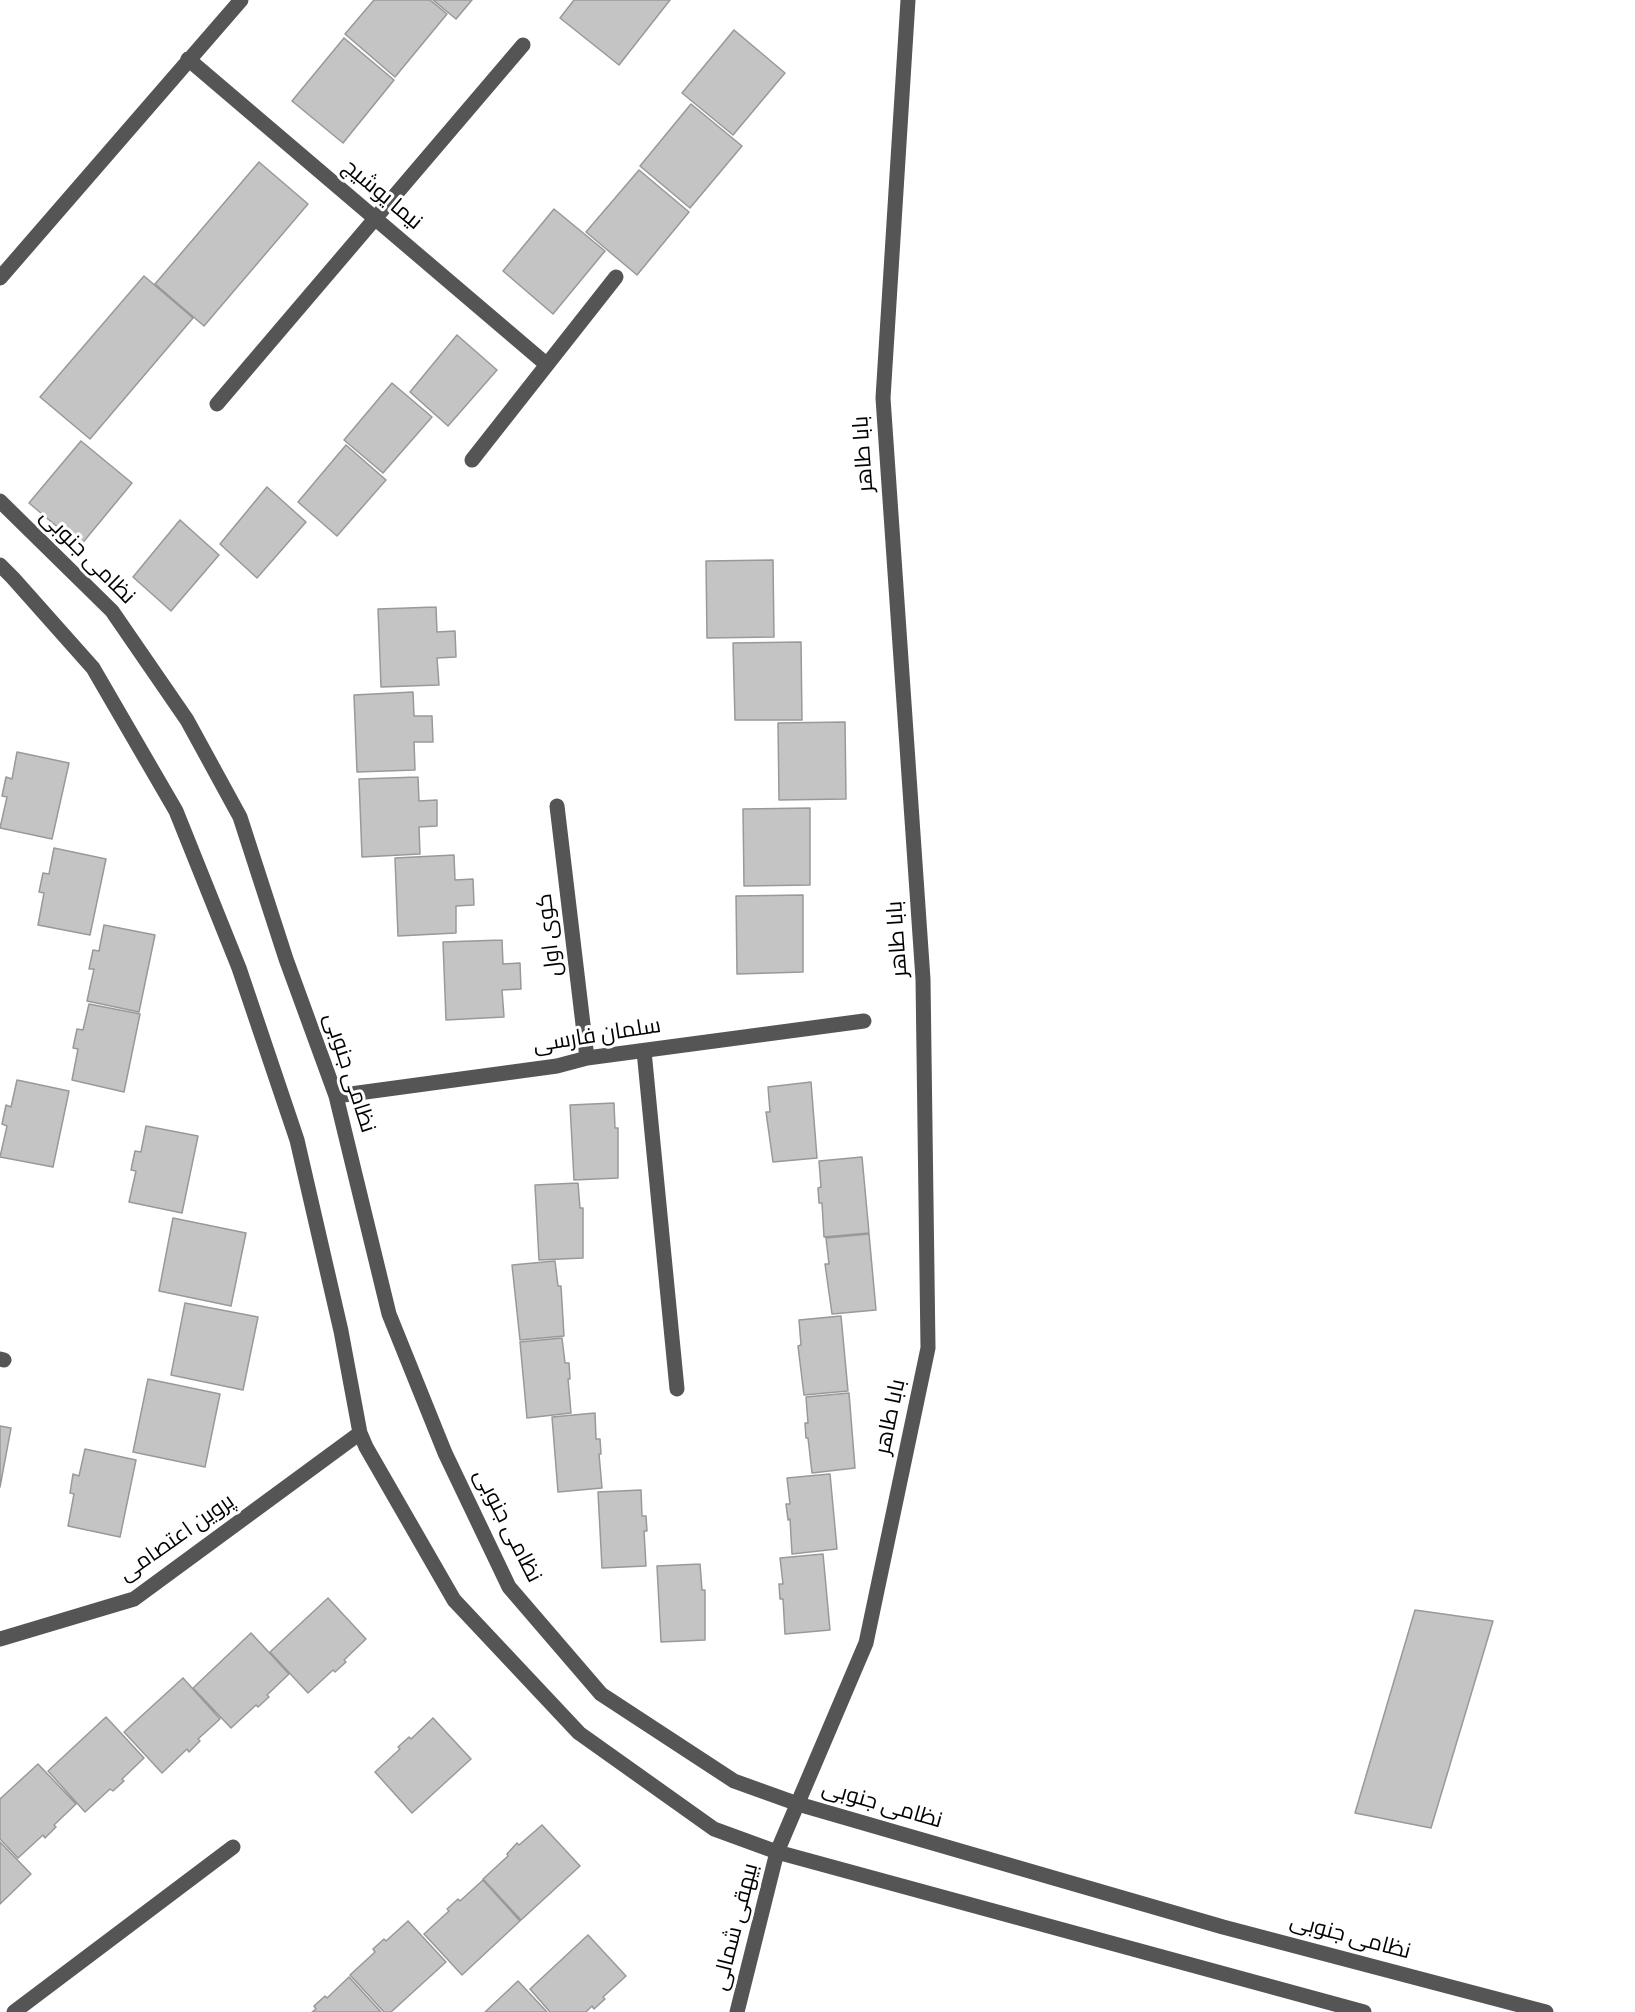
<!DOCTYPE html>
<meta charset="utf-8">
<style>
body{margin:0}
canvas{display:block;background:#fff}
</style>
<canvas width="1635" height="2012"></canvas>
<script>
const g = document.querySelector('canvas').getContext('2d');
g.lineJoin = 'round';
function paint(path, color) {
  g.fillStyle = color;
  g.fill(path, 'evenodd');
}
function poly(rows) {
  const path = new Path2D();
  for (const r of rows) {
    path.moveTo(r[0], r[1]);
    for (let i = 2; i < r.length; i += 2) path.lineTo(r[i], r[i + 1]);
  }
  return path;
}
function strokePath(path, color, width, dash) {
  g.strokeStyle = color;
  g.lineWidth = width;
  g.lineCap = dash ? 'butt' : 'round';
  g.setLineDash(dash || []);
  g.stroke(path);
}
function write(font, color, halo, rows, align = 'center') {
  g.font = font + ' Signika,Cairo,sans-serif';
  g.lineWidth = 6;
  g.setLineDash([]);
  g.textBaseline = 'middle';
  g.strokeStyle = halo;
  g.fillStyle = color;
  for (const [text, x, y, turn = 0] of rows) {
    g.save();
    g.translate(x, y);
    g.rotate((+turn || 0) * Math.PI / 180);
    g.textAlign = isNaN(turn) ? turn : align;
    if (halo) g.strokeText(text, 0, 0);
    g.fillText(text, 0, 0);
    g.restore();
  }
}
const building = poly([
 [374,0,430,0,447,14,395,77,345,34,374,0],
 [433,0,472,0,456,19,433,0],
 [574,0,670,0,619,65,560,18,574,0],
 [734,30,785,73,733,135,682,93,734,30],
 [344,38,394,80,343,143,292,101,344,38],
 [691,104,742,146,690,208,640,166,691,104],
 [259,162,308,204,204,326,155,284,259,162],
 [639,170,689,212,637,275,586,232,639,170],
 [554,209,605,251,553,314,503,271,554,209],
 [144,276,193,318,90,439,40,397,144,276],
 [457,335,497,370,448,426,410,392,457,335],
 [392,383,432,417,383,473,344,440,392,383],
 [81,441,132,483,80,546,29,503,81,441],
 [346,445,386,480,337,536,298,502,346,445],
 [267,487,306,522,257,578,220,544,267,487],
 [180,520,219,555,171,611,133,577,180,520],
 [773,560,774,637,707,638,706,561,773,560],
 [436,607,437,632,455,631,456,657,437,658,439,685,381,687,378,609,436,607],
 [801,642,802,720,735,720,733,643,801,642],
 [413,692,414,716,432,716,433,742,414,742,415,770,357,772,354,695,413,692],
 [845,722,846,799,779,800,778,723,845,722],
 [17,752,69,763,52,839,0,828,7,797,2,796,6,777,12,779,17,752],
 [418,777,419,801,437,800,437,826,419,827,420,854,362,857,359,779,418,777],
 [810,808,810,885,744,886,743,809,810,808],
 [54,848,106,859,90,935,38,925,44,893,39,892,43,873,49,874,54,848],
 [454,855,455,880,473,879,474,905,456,906,456,933,398,936,395,858,454,855],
 [803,895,803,972,737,974,736,896,803,895],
 [104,925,155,935,139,1012,87,1001,94,969,89,969,93,950,99,951,104,925],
 [502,940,503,964,520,963,521,989,502,990,504,1017,446,1020,443,942,502,940],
 [89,1004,140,1014,124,1092,72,1080,78,1049,73,1048,77,1029,83,1030,89,1004],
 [17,1080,69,1091,53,1167,0,1157,7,1126,2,1124,6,1105,11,1107,17,1080],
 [811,1082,817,1158,773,1162,766,1112,770,1112,768,1087,811,1082],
 [614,1103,615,1128,618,1128,618,1178,574,1180,570,1105,614,1103],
 [146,1126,198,1136,182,1213,129,1202,136,1171,131,1170,135,1151,141,1152,146,1126],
 [862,1157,869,1233,824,1237,822,1203,819,1203,818,1188,821,1187,819,1161,862,1157],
 [578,1183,580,1208,583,1208,583,1258,539,1260,535,1185,578,1183],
 [173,1218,246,1233,231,1306,159,1291,173,1218],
 [869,1234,876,1310,832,1314,825,1264,829,1264,826,1238,869,1234],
 [555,1261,558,1286,561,1286,564,1336,520,1340,512,1265,555,1261],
 [185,1303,258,1317,243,1390,171,1375,185,1303],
 [841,1316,848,1391,804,1395,798,1346,801,1345,799,1320,841,1316],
 [562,1338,565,1363,569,1363,570,1379,568,1379,571,1413,527,1418,520,1342,562,1338],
 [148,1379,220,1394,205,1467,133,1452,148,1379],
 [849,1393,855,1468,812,1473,808,1438,806,1438,805,1423,808,1423,806,1397,849,1393],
 [595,1413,596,1439,600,1439,601,1454,599,1454,602,1488,558,1492,552,1417,595,1413],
 [0,1426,11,1428,0,1487,0,1426],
 [85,1449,136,1460,120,1537,68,1526,74,1494,70,1493,73,1474,79,1476,85,1449],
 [830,1474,837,1549,792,1554,790,1519,788,1520,786,1504,790,1504,787,1478,830,1474],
 [641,1490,642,1516,646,1516,647,1531,644,1531,646,1566,602,1568,598,1492,641,1490],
 [823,1554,830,1630,785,1634,783,1599,780,1599,779,1584,783,1584,780,1558,823,1554],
 [700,1564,702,1590,705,1590,705,1640,661,1642,657,1566,700,1564],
 [328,1598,366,1639,344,1660,346,1662,335,1672,333,1670,308,1693,270,1652,328,1598],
 [1415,1610,1493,1621,1431,1828,1355,1813,1415,1610],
 [251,1633,289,1674,267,1695,269,1697,258,1707,256,1705,231,1728,193,1688,251,1633],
 [183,1678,220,1719,198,1739,200,1741,189,1752,187,1749,162,1773,124,1732,183,1678],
 [106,1717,144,1758,122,1779,124,1781,113,1791,110,1789,85,1812,48,1771,106,1717],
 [433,1718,471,1759,412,1813,375,1772,400,1749,398,1747,409,1737,411,1739,433,1718],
 [38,1764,76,1804,54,1825,56,1827,45,1838,43,1835,18,1858,0,1839,0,1799,38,1764],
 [542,1825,580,1866,521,1920,483,1879,508,1856,507,1854,517,1843,519,1845,542,1825],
 [0,1842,31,1874,0,1904,0,1842],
 [483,1880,520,1921,462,1975,424,1934,449,1911,447,1909,458,1899,460,1901,483,1880],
 [408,1921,446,1962,391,2012,384,2012,350,1975,375,1952,373,1949,384,1939,386,1941,408,1921],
 [588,1935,626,1976,603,1997,605,1999,594,2009,592,2006,586,2012,550,2012,530,1989,588,1935],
 [349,1977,381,2012,312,2012,316,2009,314,2006,325,1996,327,1998,349,1977],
 [518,1981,547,2012,485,2012,518,1981]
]);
paint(building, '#c4c4c4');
strokePath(building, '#999', 1.5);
strokePath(poly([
 [188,59,546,364],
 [0,278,241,0],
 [217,404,523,45],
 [472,460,616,277],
 [0,501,112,611,187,720,240,817,286,959,336,1096,389,1314,445,1453,509,1587,601,1694,734,1781,798,1804,1223,1927,1546,2012],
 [0,565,13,578,93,668,176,811,239,968,297,1140,341,1331,360,1433,366,1447,454,1600,579,1733,714,1829,777,1852,1364,2012],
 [557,806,587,1058],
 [644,1051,677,1389],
 [336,1096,557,1066,587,1058,864,1021],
 [0,1359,4,1360],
 [0,1639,134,1599,360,1433],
 [14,2012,233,1847],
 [737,2012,777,1852,866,1643,928,1348,923,979,883,398,908,0]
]), '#555', 15);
write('22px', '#000', '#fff', [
 ["نیما یوشیج",382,195,40],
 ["بابا طاهر",864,454,-94],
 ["نظامی جنوبی",87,557,45],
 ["کوی اول",550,935,-97],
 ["بابا طاهر",898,939,-94],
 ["سلمان فارسی",597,1036,-9],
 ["نظامی جنوبی",349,1073,72],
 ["بابا طاهر",891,1417,-78],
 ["نظامی جنوبی",507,1526,63],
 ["پروین اعتصامی",177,1538,-35],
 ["نظامی جنوبی",882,1805,16],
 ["بیهقی شمالی",736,1927,-76],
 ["نظامی جنوبی",1350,1937,15]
]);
</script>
